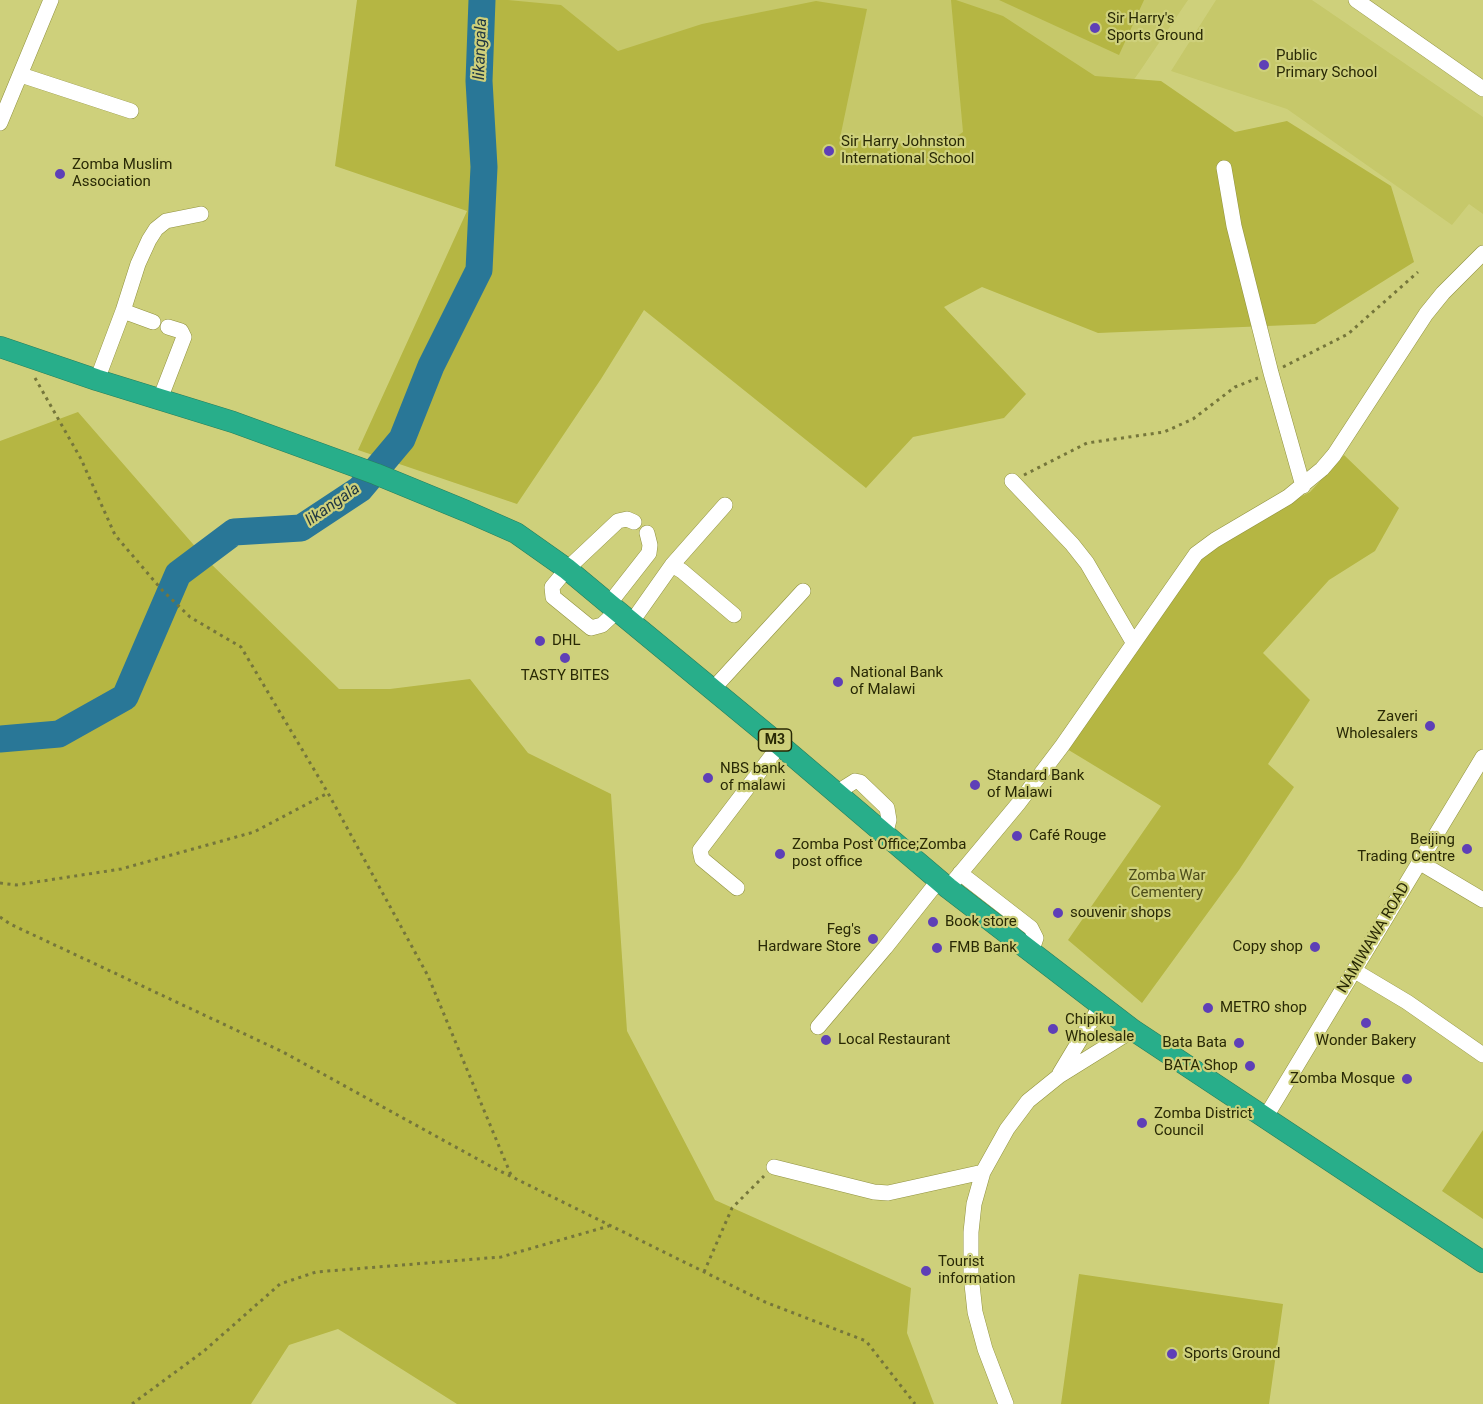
<!DOCTYPE html>
<meta charset="utf-8">
<style>
body{margin:0}
canvas{display:block;background:#ced07b}
</style>
<canvas width="1483" height="1404"></canvas>
<script>
const g = document.querySelector('canvas').getContext('2d');
g.lineJoin = 'round';
function paint(path, color) {
  g.fillStyle = color;
  g.fill(path, 'evenodd');
}
function poly(rows) {
  const path = new Path2D();
  for (const r of rows) {
    path.moveTo(r[0], r[1]);
    for (let i = 2; i < r.length; i += 2) path.lineTo(r[i], r[i + 1]);
  }
  return path;
}
function strokePath(path, color, width, dash) {
  g.strokeStyle = color;
  g.lineWidth = width;
  g.lineCap = dash ? 'butt' : 'round';
  g.setLineDash(dash || []);
  g.stroke(path);
}
function write(font, color, halo, rows, align = 'center') {
  g.font = font + ' Roboto,sans-serif';
  g.lineWidth = 4.5;
  g.setLineDash([]);
  g.textBaseline = 'middle';
  g.strokeStyle = halo;
  g.fillStyle = color;
  for (const [text, x, y, turn = 0] of rows) {
    g.save();
    g.translate(x, y);
    g.rotate((+turn || 0) * Math.PI / 180);
    g.textAlign = isNaN(turn) ? turn : align;
    if (halo) g.strokeText(text, 0, 0);
    g.fillText(text, 0, 0);
    g.restore();
  }
}
paint(poly([
 [495,0,1188,0,1140,71,1063,180,940,276],
 [1216,0,1312,0,1483,117,1483,214,1469,204,1452,225,1287,109,1171,71]
]), '#c6c86a');
paint(poly([
 [357,0,508,0,561,5,618,51,702,24,816,1,867,9,840,138,942,147,963,132,951,0,956,0,1003,16,1095,76,1161,81,1235,132,1287,121,1391,186,1414,262,1315,324,1098,333,982,287,944,307,1026,394,1004,418,913,437,866,488,644,310,601,379,517,504,358,450,467,211,335,166],
 [999,0,1144,0,1119,55],
 [78,412,206,559,339,689,390,689,470,679,528,753,611,794,627,1031,715,1200,911,1288,907,1333,934,1404,457,1404,338,1329,289,1345,251,1404,0,1404,0,441],
 [1344,455,1399,508,1375,551,1329,580,1263,653,1310,700,1268,764,1294,787,1239,870,1142,1003,1068,940,1161,806,1062,746,1194,550,1310,492],
 [1483,1130,1483,1219,1442,1191],
 [1079,1274,1283,1304,1269,1404,1061,1404]
]), '#b5b643');
strokePath(poly([
 [0,739,59,734,125,697,178,574,234,532,301,528,360,489,402,439,431,366,479,270,484,167,479,81,482,0]
]), '#297797', 27);
const minor = poly([
 [1356,0,1483,89],
 [21,75,131,111],
 [0,123,51,0],
 [1224,168,1234,226,1271,373,1303,486],
 [123,311,153,322],
 [97,380,123,311,138,264,149,240,156,229,166,221,201,214],
 [160,399,184,337,181,331,168,327],
 [1012,481,1072,544,1087,563,1133,642],
 [672,565,682,571,734,615],
 [609,604,649,553,650,545,647,533],
 [617,611,602,625,591,628,553,597,552,587,567,569,618,521,627,519,634,522],
 [631,623,672,565,725,505],
 [713,689,803,591],
 [836,793,855,781,860,782,887,808,889,820,885,835],
 [1419,862,1483,900],
 [960,873,1031,928,1036,938,1031,953],
 [737,888,702,859,700,850,780,745],
 [948,888,1018,804,1062,746,1196,554,1215,540,1288,497,1322,469,1334,455,1426,314,1443,293,1483,253],
 [1355,971,1407,1002,1483,1055],
 [818,1027,885,948,939,880],
 [1060,1073,1101,1005],
 [1265,1118,1483,757],
 [774,1167,874,1192,888,1193,983,1172],
 [1006,1404,985,1349,975,1312,971,1275,971,1232,974,1204,983,1172,1007,1129,1028,1101,1059,1076,1133,1030]
]);
const highway = poly([
 [0,347,97,380,233,422,376,474,466,511,516,533,567,569,609,604,780,745,948,888,1133,1030,1483,1262]
]);
strokePath(minor, '#91923e', 16);
strokePath(highway, '#287f5b', 22);
strokePath(poly([
 [1283,367,1348,334,1418,272],
 [35,378,81,459,115,535,162,590,190,617,241,647,328,793,428,976,511,1175],
 [1024,475,1087,443,1164,432,1193,419,1235,387,1258,378],
 [0,883,16,885,121,869,254,832,328,793],
 [0,917,10,924,283,1052,492,1167,765,1302,866,1341,915,1404],
 [704,1272,732,1208,764,1176],
 [132,1404,204,1351,280,1284,316,1272,501,1257,609,1226]
]), '#75763b', 3, [3, 4.5]);
strokePath(minor, '#fff', 15);
strokePath(highway, '#28ae8a', 21);
for (const [x, y, r, color] of [
 [1095,28,6,"#5e3fb7"],
 [1264,65,6,"#5e3fb7"],
 [829,151,6,"#5e3fb7"],
 [60,174,6,"#5e3fb7"],
 [540,641,6,"#5e3fb7"],
 [565,658,6,"#5e3fb7"],
 [838,682,6,"#5e3fb7"],
 [1430,726,6,"#5e3fb7"],
 [708,778,6,"#5e3fb7"],
 [975,785,6,"#5e3fb7"],
 [1017,836,6,"#5e3fb7"],
 [1467,849,6,"#5e3fb7"],
 [780,854,6,"#5e3fb7"],
 [1058,913,6,"#5e3fb7"],
 [933,922,6,"#5e3fb7"],
 [873,939,6,"#5e3fb7"],
 [1315,947,6,"#5e3fb7"],
 [937,948,6,"#5e3fb7"],
 [1208,1008,6,"#5e3fb7"],
 [1366,1023,6,"#5e3fb7"],
 [1053,1029,6,"#5e3fb7"],
 [826,1040,6,"#5e3fb7"],
 [1239,1043,6,"#5e3fb7"],
 [1250,1066,6,"#5e3fb7"],
 [1407,1079,6,"#5e3fb7"],
 [1142,1123,6,"#5e3fb7"],
 [926,1271,6,"#5e3fb7"],
 [1172,1354,6,"#5e3fb7"]
]) {
  const dot = new Path2D();
  dot.arc(x, y, r, 0, 2 * Math.PI);
  g.fillStyle = color;
  g.fill(dot);
  strokePath(dot, '#ced07b', 2);
}
for (const [x, y, w] of [
 [775,740,33]
]) {
  const box = new Path2D();
  box.roundRect(x - w / 2, y - 11, w, 22, 4.5);
  g.fillStyle = '#ced07b';
  g.fill(box);
  strokePath(box, '#292905', 1.5);
}
write('bold 14px', '#292905', null, [
 ["M3",775,740]
]);
write('15px', '#292905', '#ced07b', [
 ["Sir Harry's",1107,19],
 ["Sports Ground",1107,36],
 ["Public",1276,56],
 ["Primary School",1276,73],
 ["Sir Harry Johnston",841,142],
 ["International School",841,159],
 ["Zomba Muslim",72,165],
 ["Association",72,182],
 ["DHL",552,641],
 ["National Bank",850,673],
 ["of Malawi",850,690],
 ["TASTY BITES",565,676,"center"],
 ["Zaveri",1418,717,"right"],
 ["Wholesalers",1418,734,"right"],
 ["NBS bank",720,769],
 ["of malawi",720,786],
 ["Standard Bank",987,776],
 ["of Malawi",987,793],
 ["Café Rouge",1029,836],
 ["Beijing",1455,840,"right"],
 ["Trading Centre",1455,857,"right"],
 ["Zomba Post Office;Zomba",792,845],
 ["post office",792,862],
 ["souvenir shops",1070,913],
 ["Book store",945,922],
 ["Feg's",861,930,"right"],
 ["Hardware Store",861,947,"right"],
 ["Copy shop",1303,947,"right"],
 ["FMB Bank",949,948],
 ["METRO shop",1220,1008],
 ["Chipiku",1065,1020],
 ["Wholesale",1065,1037],
 ["Local Restaurant",838,1040],
 ["Wonder Bakery",1366,1041,"center"],
 ["Bata Bata",1227,1043,"right"],
 ["BATA Shop",1238,1066,"right"],
 ["Zomba Mosque",1395,1079,"right"],
 ["Zomba District",1154,1114],
 ["Council",1154,1131],
 ["Tourist",938,1262],
 ["information",938,1279],
 ["Sports Ground",1184,1354]
], 'left');
write('15px', '#4d4d1a', '#ced07b', [
 ["Zomba War",1167,876],
 ["Cementery",1167,893]
]);
write('15px', '#292905', '#ced07b', [
 ["NAMIWAWA ROAD",1374,938,-59]
]);
write('italic 16px', '#1f3642', '#ced07b', [
 ["likangala",481,49,-88],
 ["likangala",333,505,-35]
]);
</script>
